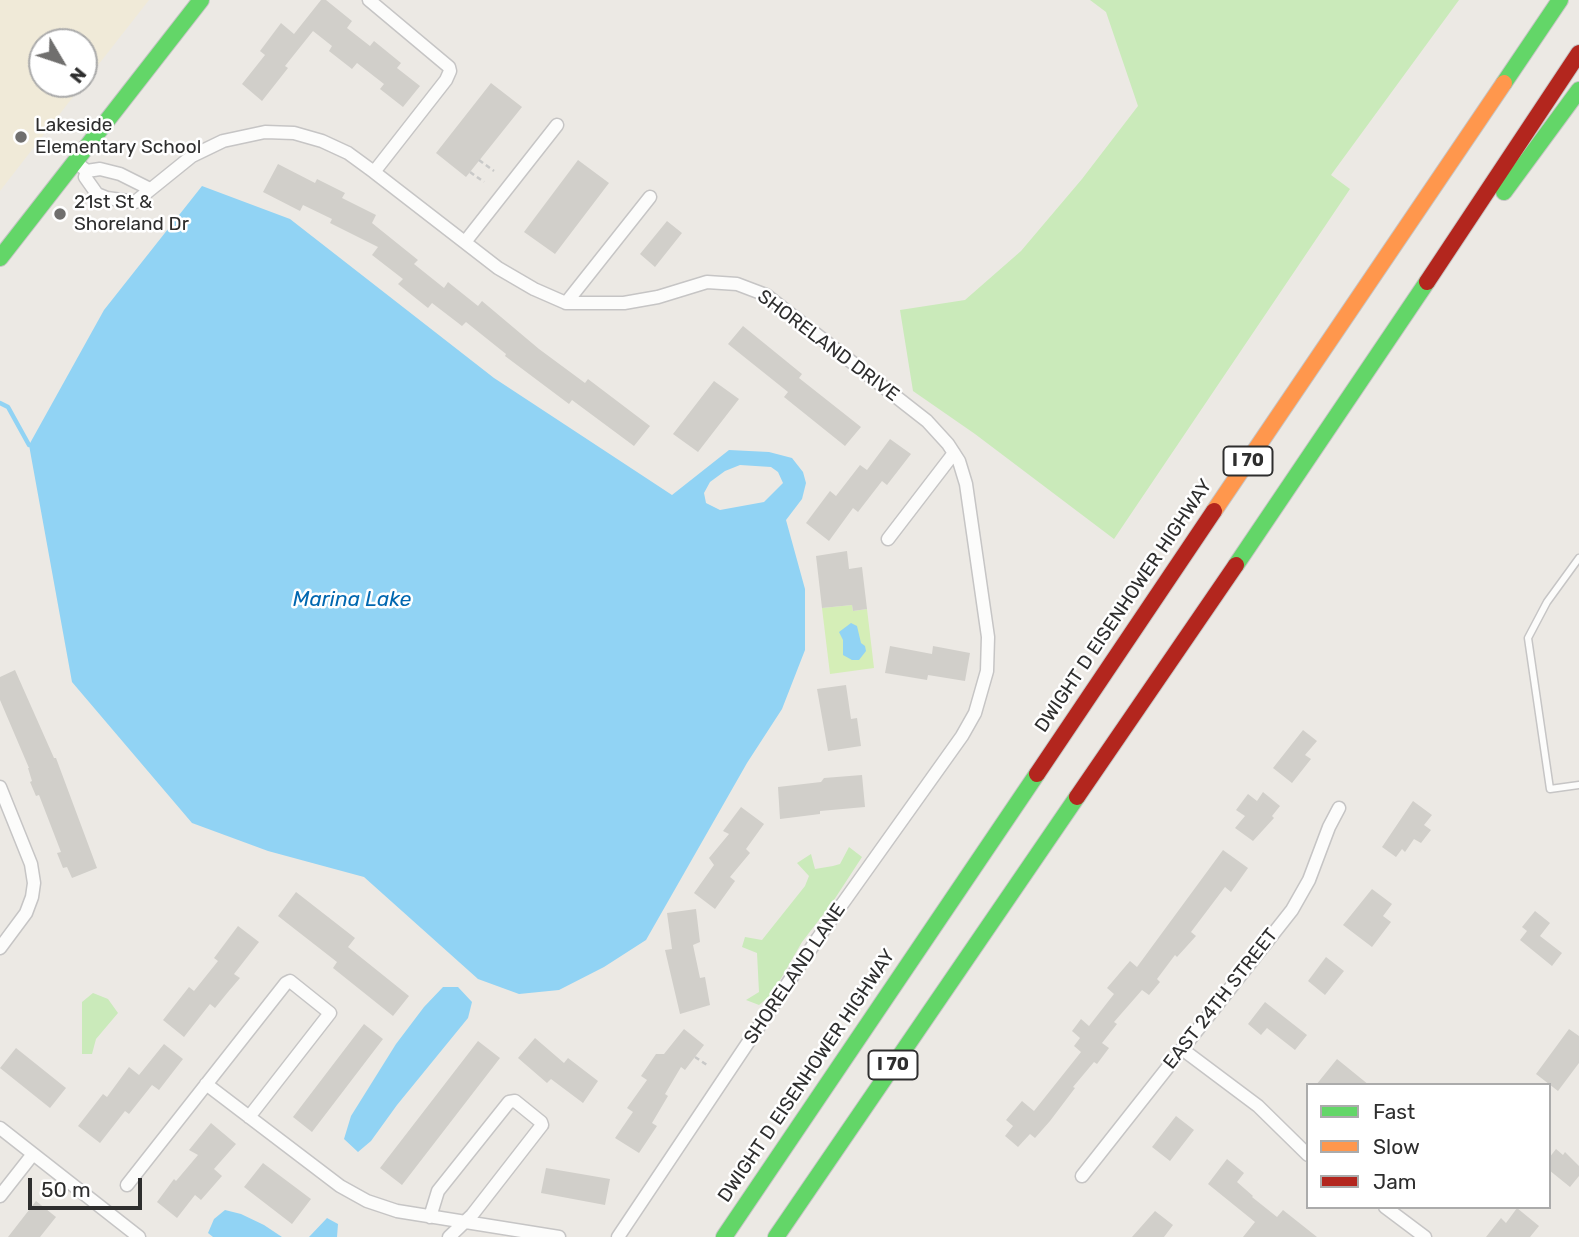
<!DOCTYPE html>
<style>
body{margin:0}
#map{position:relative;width:1579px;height:1237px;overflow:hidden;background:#ece9e4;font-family:Rubik,sans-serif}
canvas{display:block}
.legend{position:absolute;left:1306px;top:1083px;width:245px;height:126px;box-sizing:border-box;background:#fff;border:2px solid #ababab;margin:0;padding:9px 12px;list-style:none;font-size:21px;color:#2e2e2e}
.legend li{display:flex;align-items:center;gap:14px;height:35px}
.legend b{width:35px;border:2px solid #ababab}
.north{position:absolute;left:28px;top:28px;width:70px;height:70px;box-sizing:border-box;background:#fff;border:2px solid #ababab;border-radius:50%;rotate:129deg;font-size:19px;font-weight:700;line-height:28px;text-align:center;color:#2e2e2e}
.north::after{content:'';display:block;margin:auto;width:24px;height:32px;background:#706f6e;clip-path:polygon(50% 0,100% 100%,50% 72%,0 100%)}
.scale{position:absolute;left:28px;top:1178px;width:114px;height:32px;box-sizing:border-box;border:4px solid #2e2e2e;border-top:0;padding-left:9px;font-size:21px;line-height:24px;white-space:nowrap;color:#2e2e2e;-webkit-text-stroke:5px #fff;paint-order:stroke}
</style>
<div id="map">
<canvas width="1579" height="1237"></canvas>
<ul class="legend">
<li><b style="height:9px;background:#63d668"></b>Fast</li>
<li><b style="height:9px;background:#ff974d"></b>Slow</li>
<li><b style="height:9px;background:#b3261e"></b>Jam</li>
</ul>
<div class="north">N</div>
<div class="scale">50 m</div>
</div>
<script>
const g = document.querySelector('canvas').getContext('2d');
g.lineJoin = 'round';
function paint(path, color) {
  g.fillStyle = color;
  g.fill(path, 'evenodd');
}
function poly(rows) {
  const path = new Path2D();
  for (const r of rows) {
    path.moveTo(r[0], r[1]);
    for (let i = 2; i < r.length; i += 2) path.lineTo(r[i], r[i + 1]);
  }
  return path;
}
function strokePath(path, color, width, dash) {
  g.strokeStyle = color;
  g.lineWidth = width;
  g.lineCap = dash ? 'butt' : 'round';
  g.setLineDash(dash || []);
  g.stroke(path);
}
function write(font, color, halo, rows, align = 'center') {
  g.font = font + ' Rubik,sans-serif';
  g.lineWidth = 5;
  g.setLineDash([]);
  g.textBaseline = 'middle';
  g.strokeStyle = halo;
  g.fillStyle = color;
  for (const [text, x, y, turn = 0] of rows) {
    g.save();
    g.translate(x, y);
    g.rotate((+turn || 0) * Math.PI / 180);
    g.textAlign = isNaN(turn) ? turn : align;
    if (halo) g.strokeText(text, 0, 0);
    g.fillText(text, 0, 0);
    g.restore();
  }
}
paint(poly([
 [0,0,149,0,84,83,84,42,42,42,42,84,83,84,0,191]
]), '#f0ead8');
paint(poly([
 [1090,0,1459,0,1331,175,1350,189,1114,539,975,434,913,391,900,310,965,300,1021,251,1082,179,1138,106,1106,12],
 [849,847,862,857,832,903,802,942,772,994,759,1005,746,1000,759,992,757,953,742,947,745,937,762,940,805,886,809,876,797,863,811,854,815,869,833,866,840,864],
 [93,993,108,999,118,1013,96,1039,92,1054,82,1054,82,1002]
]), '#caeaba');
paint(poly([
 [852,605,853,611,867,609,874,668,830,674,822,608]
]), '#d5eeb7');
paint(poly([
 [202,186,290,219,494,378,672,495,729,450,769,452,792,458,803,472,806,483,802,499,786,520,805,589,805,650,782,709,747,763,646,940,604,967,559,990,519,994,478,979,364,877,268,851,192,823,72,682,29,445,104,310],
 [740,465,771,467,778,472,783,483,764,502,720,510,706,503,704,493,710,482,725,471],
 [851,623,857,626,861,643,865,646,866,651,859,660,852,660,843,655,843,640,839,632],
 [443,987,458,987,472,1002,468,1018,397,1105,371,1141,358,1152,344,1139,351,1116,396,1044,424,1007],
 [225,1210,241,1214,264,1225,282,1237,213,1237,208,1233,214,1219],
 [327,1218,338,1224,337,1237,309,1237]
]), '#91d3f4');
strokePath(poly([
 [0,403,8,407,29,445]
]), '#91d3f4', 4.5);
paint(poly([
 [321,0,326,0,352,21,347,28,370,46,374,41,401,63,397,68,420,86,403,107,380,89,384,84,357,63,352,69,329,51,332,46,313,31,285,66,288,68,262,101,242,84,265,55,260,51,281,23,294,34],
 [491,83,522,107,466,177,436,153],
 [578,160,609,183,555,254,524,232],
 [278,164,315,183,317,179,345,193,342,198,376,215,372,223,418,260,414,264,444,288,448,282,478,306,482,301,539,349,585,383,588,379,650,426,634,446,572,400,569,404,505,356,506,354,466,322,462,326,432,303,428,308,398,284,403,279,372,255,378,247,330,223,332,219,303,205,300,211,263,192],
 [667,221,682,233,655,267,640,254],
 [743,326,802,374,799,378,861,427,845,446,784,397,788,392,728,344],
 [714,381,739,399,698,452,673,434],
 [890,439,911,454,887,485,882,481,858,512,853,508,829,541,806,523,830,491,836,496,860,465,867,470],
 [847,551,849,569,862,567,867,609,853,611,852,605,822,608,816,556],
 [890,646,932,654,933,646,970,653,965,681,928,675,927,680,885,673],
 [15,670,54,758,56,758,97,868,72,878,67,867,63,868,57,853,61,852,39,795,36,796,30,782,32,781,28,768,29,768,0,700,0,677],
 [846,685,851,719,857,718,861,746,828,751,817,689],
 [1303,730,1317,741,1305,755,1311,759,1292,783,1273,768],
 [862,775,865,807,820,811,820,814,780,819,778,787,821,782,824,778],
 [1263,792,1280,806,1272,816,1274,818,1253,841,1235,828,1245,816,1236,810,1248,794,1257,801],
 [1413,801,1432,815,1424,825,1431,830,1421,843,1414,839,1405,852,1402,849,1396,857,1382,847],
 [741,807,764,824,746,849,750,853,730,877,735,881,715,909,694,893,714,865,709,858,729,834,723,831],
 [1223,850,1248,868,1231,892,1225,887,1191,932,1196,936,1177,957,1175,955,1157,979,1160,982,1149,995,1142,990,1114,1022,1117,1024,1102,1043,1109,1048,1097,1064,1094,1062,1073,1087,1075,1088,1050,1121,1035,1138,1030,1134,1018,1147,1005,1136,1013,1126,1006,1120,1022,1101,1034,1111,1081,1052,1074,1046,1080,1038,1072,1031,1081,1019,1089,1026,1114,994,1107,988,1130,961,1137,967],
 [1372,889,1392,904,1383,916,1391,922,1372,947,1343,925],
 [296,892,355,938,348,947,409,996,393,1016,333,968,337,962,278,916],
 [696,909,700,942,693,945,700,978,705,977,710,1005,680,1014,665,950,672,949,667,913],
 [1535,911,1550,923,1540,936,1562,953,1552,966,1520,940,1527,931,1522,927],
 [238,926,259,942,234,974,240,978,228,992,215,1008,210,1004,184,1037,163,1020,189,987,194,991,218,961,214,958],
 [1326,957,1344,971,1325,995,1308,981],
 [1265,1002,1307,1035,1295,1050,1267,1028,1261,1035,1248,1024],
 [364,1024,383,1039,312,1132,293,1117],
 [684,1029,704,1045,685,1070,681,1067,665,1094,668,1096,652,1123,657,1126,639,1153,615,1138,633,1112,627,1108,647,1080,641,1076,656,1054,664,1054],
 [1569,1029,1579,1036,1579,1063,1558,1091,1536,1074],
 [535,1038,564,1063,568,1058,598,1081,583,1103,551,1079,547,1083,518,1058],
 [478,1041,500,1058,402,1185,380,1168],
 [164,1044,183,1059,159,1090,152,1085,129,1114,125,1111,100,1143,78,1126,103,1094,107,1097,129,1067,139,1075],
 [16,1048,66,1088,50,1108,0,1068],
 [1337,1059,1369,1085,1316,1085],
 [1176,1116,1194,1130,1170,1161,1152,1147],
 [211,1123,236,1144,214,1169,222,1176,201,1200,195,1195,177,1218,157,1202,174,1179,176,1181,198,1155,189,1150],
 [1556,1149,1563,1155,1565,1152,1579,1166,1579,1176,1570,1187,1549,1170,1549,1158],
 [1227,1159,1244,1173,1237,1182,1253,1196,1252,1197,1277,1217,1283,1210,1317,1237,1243,1237,1255,1222,1208,1184],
 [263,1163,311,1199,292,1224,244,1187],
 [546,1168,610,1179,605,1205,541,1193],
 [36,1201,56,1217,40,1237,8,1237],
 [1517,1208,1539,1226,1530,1237,1486,1237,1501,1218,1506,1223],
 [1155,1211,1173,1225,1164,1237,1132,1237]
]), '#d1cfca');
const lane = poly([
 [1579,558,1547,602,1528,638,1550,789,1579,785]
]);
const street = poly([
 [369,0,449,67,450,71,446,80,374,172],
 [74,161,87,171,85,177,97,194,107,198,135,202,192,156,223,141,265,132,294,133,322,141,348,153,374,172,498,268,534,289,566,303,624,303,658,297,707,282,737,284,766,295,927,421,948,444,959,461,966,484,988,637,987,671,975,713,962,736,818,938,618,1237],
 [87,171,100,169,120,174,150,189],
 [465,242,557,125],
 [566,303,650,197],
 [888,539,954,453],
 [0,787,31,864,34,883,32,897,26,913,0,948],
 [1182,1049,1258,1106,1308,1155],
 [206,1084,340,1186,367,1201,397,1211,559,1237],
 [0,1128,139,1237],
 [1082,1176,1292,910,1309,880,1329,827,1339,808],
 [127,1185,286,983,290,981,330,1013,249,1117],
 [0,1196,33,1154],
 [1385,1207,1425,1237],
 [430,1217,438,1191,509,1102,515,1101,541,1122,542,1125,472,1215,449,1237]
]);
const fast = poly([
 [1504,83,1560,0],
 [1504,192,1579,90],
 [0,258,201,0],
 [1236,565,1427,282],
 [724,1237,1037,774],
 [776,1237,1077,797]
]);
const slow = poly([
 [1214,511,1504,83]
]);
const jam = poly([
 [1427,282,1579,53],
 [1037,774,1214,511],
 [1077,797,1236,565]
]);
strokePath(lane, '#c6c5c5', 9);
strokePath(street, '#c6c5c5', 15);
strokePath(fast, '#c6c5c5', 18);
strokePath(slow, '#c6c5c5', 18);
strokePath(jam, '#c6c5c5', 18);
strokePath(poly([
 [479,160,494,171],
 [470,172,484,182],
 [695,1057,707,1065]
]), '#c9c9c8', 2.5, [5, 3.5]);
strokePath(lane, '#fcfcfb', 6);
strokePath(street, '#fcfcfb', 12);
strokePath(fast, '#63d668', 16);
strokePath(slow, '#ff974d', 16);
strokePath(jam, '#b3261e', 16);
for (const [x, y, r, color] of [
 [21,137,7,"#706f6e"],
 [60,214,7,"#706f6e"]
]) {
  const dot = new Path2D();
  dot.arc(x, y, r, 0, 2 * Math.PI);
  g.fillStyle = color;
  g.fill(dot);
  strokePath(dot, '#fff', 2.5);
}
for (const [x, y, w] of [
 [1248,461,49],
 [893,1065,49]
]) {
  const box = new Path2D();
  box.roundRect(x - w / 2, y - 14.5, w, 29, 5);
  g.fillStyle = '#fff';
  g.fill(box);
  strokePath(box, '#2e2e2e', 2);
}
write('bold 18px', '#2e2e2e', null, [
 ["I 70",1248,461],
 ["I 70",893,1065]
]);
write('19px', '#2e2e2e', '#fff', [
 ["Lakeside",35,126],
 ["Elementary School",35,148],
 ["21st St &",74,203],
 ["Shoreland Dr",74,225]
], 'left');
write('19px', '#2e2e2e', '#fff', [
 ["SHORELAND DRIVE",828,346,37],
 ["DWIGHT D EISENHOWER HIGHWAY",1124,606,-56],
 ["SHORELAND LANE",795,974,-56],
 ["EAST 24TH STREET",1221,999,-52],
 ["DWIGHT D EISENHOWER HIGHWAY",807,1076,-56]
]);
write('italic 21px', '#0067b0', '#fff', [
 ["Marina Lake",352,600]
]);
</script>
